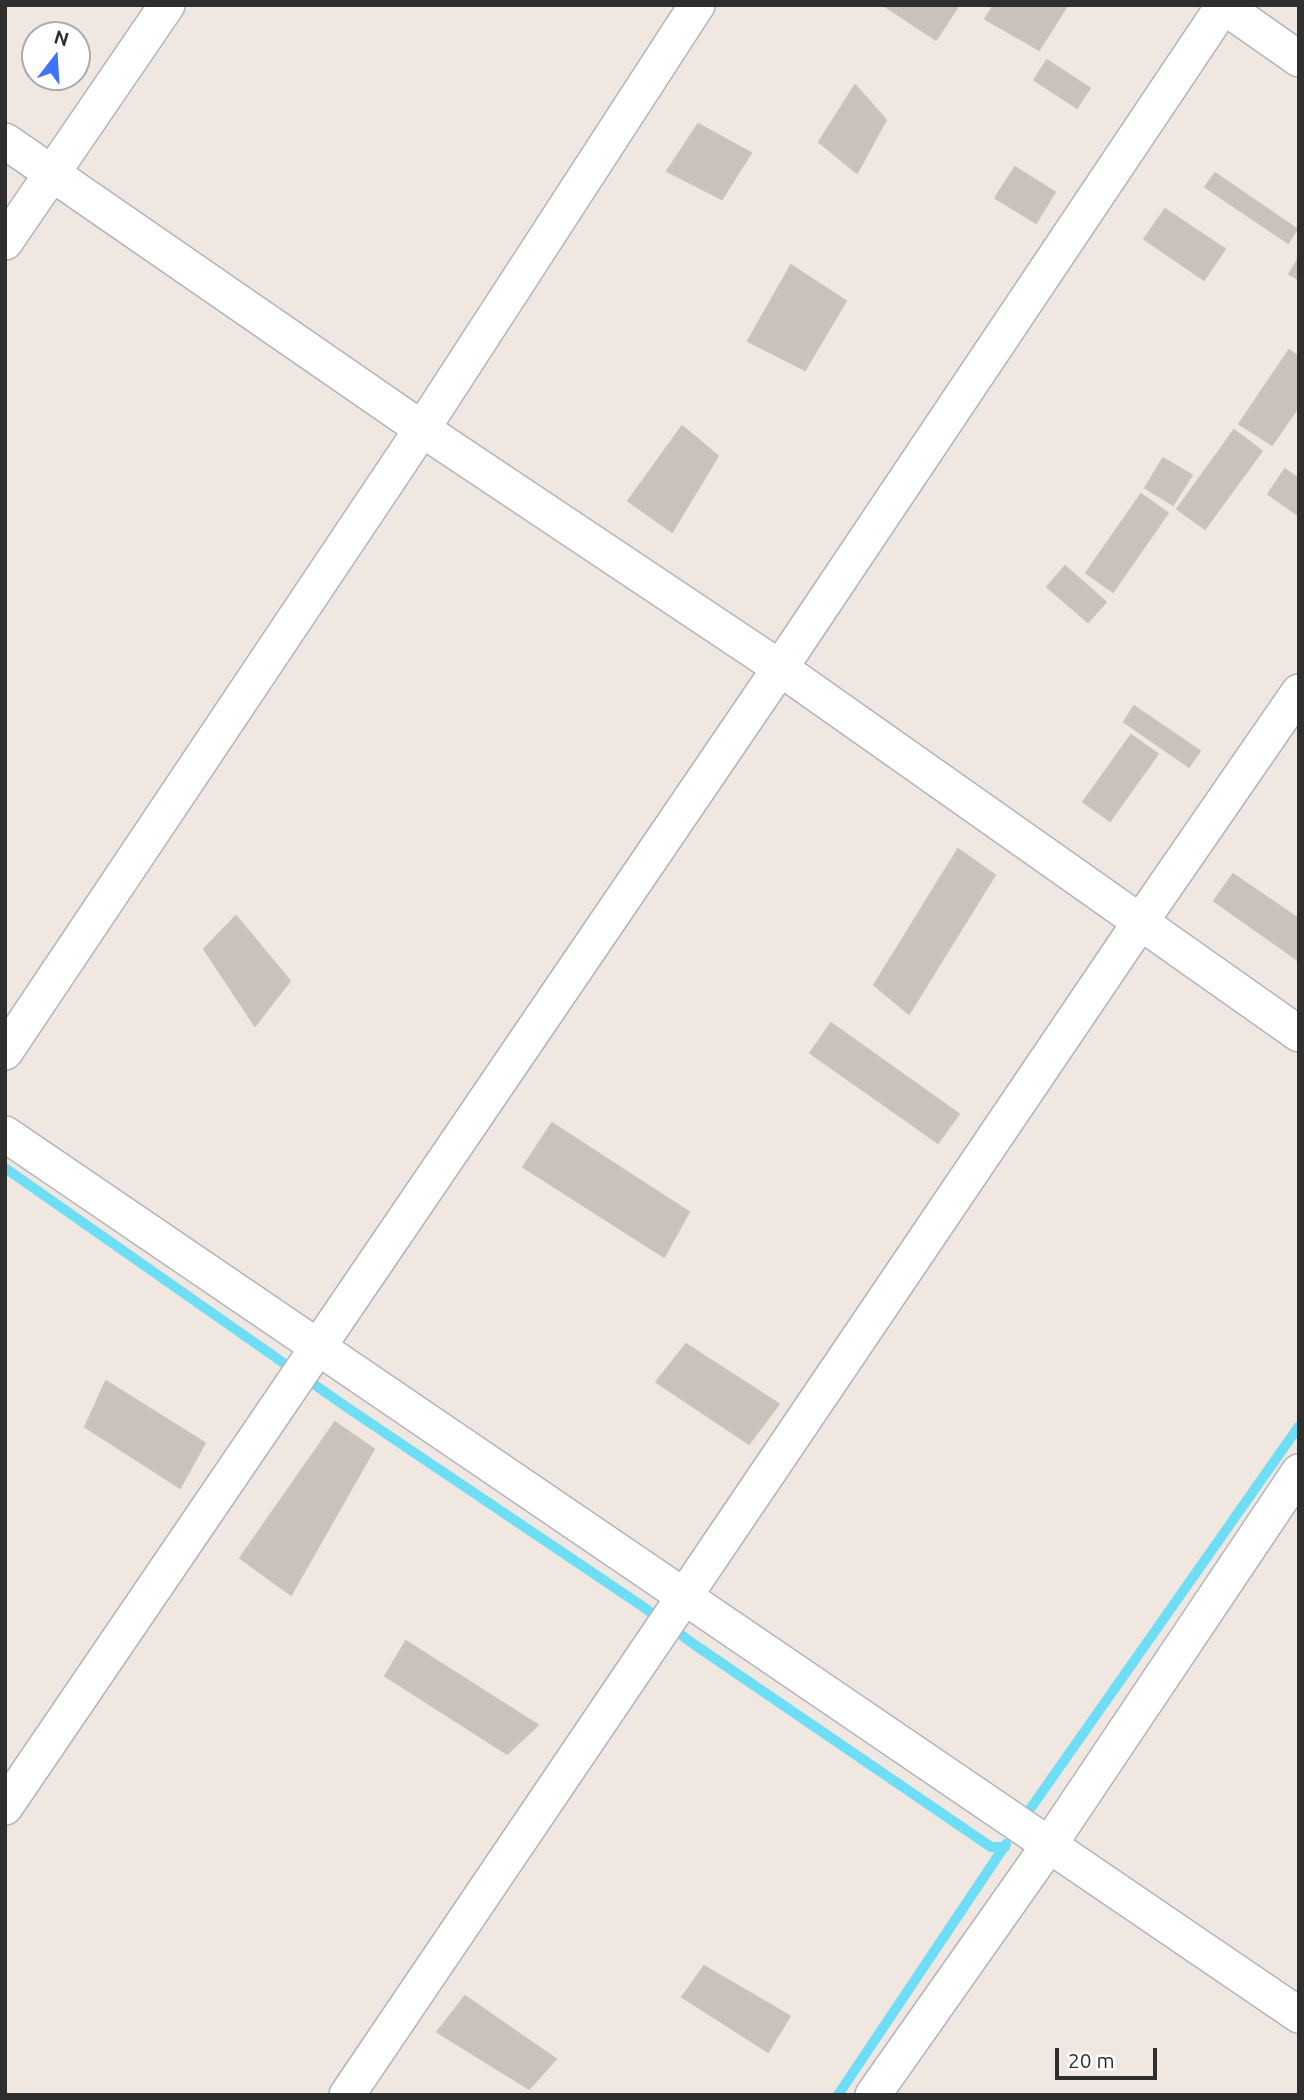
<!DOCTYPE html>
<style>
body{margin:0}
#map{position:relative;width:1304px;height:2100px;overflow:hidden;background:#efe7e0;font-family:Ubuntu,sans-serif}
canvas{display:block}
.frame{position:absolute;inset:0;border:7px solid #2e2e2e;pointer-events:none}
.north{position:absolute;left:21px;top:21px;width:70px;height:70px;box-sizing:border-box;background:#fff;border:2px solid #ababab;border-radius:50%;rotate:17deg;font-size:19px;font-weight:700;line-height:28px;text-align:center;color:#2e2e2e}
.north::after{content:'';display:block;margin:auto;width:24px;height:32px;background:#3d73ff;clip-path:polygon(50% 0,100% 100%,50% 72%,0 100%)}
.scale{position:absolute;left:1055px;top:2048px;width:102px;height:32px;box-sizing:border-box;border:4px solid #2e2e2e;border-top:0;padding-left:9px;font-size:21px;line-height:24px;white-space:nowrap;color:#2e2e2e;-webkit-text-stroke:5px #fff;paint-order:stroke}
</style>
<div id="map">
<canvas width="1304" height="2100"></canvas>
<div class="frame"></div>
<div class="north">N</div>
<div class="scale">20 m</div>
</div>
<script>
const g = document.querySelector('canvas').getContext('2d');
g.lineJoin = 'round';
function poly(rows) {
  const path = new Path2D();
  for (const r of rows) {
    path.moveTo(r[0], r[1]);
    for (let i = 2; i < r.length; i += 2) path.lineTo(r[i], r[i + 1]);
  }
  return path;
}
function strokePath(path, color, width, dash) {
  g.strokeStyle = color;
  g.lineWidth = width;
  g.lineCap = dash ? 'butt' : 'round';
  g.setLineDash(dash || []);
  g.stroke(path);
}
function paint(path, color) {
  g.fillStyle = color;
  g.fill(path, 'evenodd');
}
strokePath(poly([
 [5,1168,345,1406,642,1606,695,1645,991,1847,1005,1847],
 [1021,1822,1299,1426],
 [838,2095,1006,1844]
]), '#6edef6', 10);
const building = poly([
 [883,5,953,5,957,8,936,40,883,5],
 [994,5,1065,5,1067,6,1039,50,985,19,994,5],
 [1047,60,1090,88,1077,108,1034,80,1047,60],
 [855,85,886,120,857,173,819,142,855,85],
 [698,124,751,153,722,199,667,171,698,124],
 [1015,167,1055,192,1036,223,995,198,1015,167],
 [1215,173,1297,229,1288,243,1205,187,1215,173],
 [1165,209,1225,249,1204,280,1144,239,1165,209],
 [1299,258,1299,280,1289,274,1299,258],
 [791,265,846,301,805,370,748,341,791,265],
 [1289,350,1299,357,1299,406,1272,445,1239,424,1289,350],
 [682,426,718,456,672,532,628,501,682,426],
 [1234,430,1262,451,1205,529,1177,509,1234,430],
 [1163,458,1192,475,1173,505,1145,488,1163,458],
 [1285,469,1299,479,1299,516,1268,494,1285,469],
 [1141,494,1168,513,1113,592,1086,573,1141,494],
 [1065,566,1106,602,1088,622,1047,587,1065,566],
 [1134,706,1200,751,1189,767,1124,722,1134,706],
 [1131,735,1158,754,1110,821,1083,802,1131,735],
 [958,849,995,875,909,1014,874,985,958,849],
 [1233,874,1299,919,1299,961,1214,901,1233,874],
 [236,916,290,981,255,1026,204,949,236,916],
 [831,1023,959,1114,938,1143,810,1053,831,1023],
 [552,1123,689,1212,664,1257,523,1167,552,1123],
 [686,1344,779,1404,749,1444,656,1382,686,1344],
 [106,1381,205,1443,180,1488,85,1427,106,1381],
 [335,1422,374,1449,291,1595,240,1558,335,1422],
 [406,1641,538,1725,507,1754,385,1676,406,1641],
 [704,1966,790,2016,768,2052,682,1997,704,1966],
 [465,1996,556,2059,529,2089,437,2032,465,1996]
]);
paint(building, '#c8c2bb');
strokePath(building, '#ccc3b9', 2);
const minor = poly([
 [1222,5,1299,59],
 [5,141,422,429,780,668,1299,1034],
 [5,242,167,5],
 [5,1052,422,429,697,5],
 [5,1134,1299,2015],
 [5,1807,780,668,1224,5],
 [347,2095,1141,921,1299,692],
 [873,2095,1049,1845,1299,1472]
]);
strokePath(minor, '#b0b4be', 38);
strokePath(minor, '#fff', 35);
</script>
